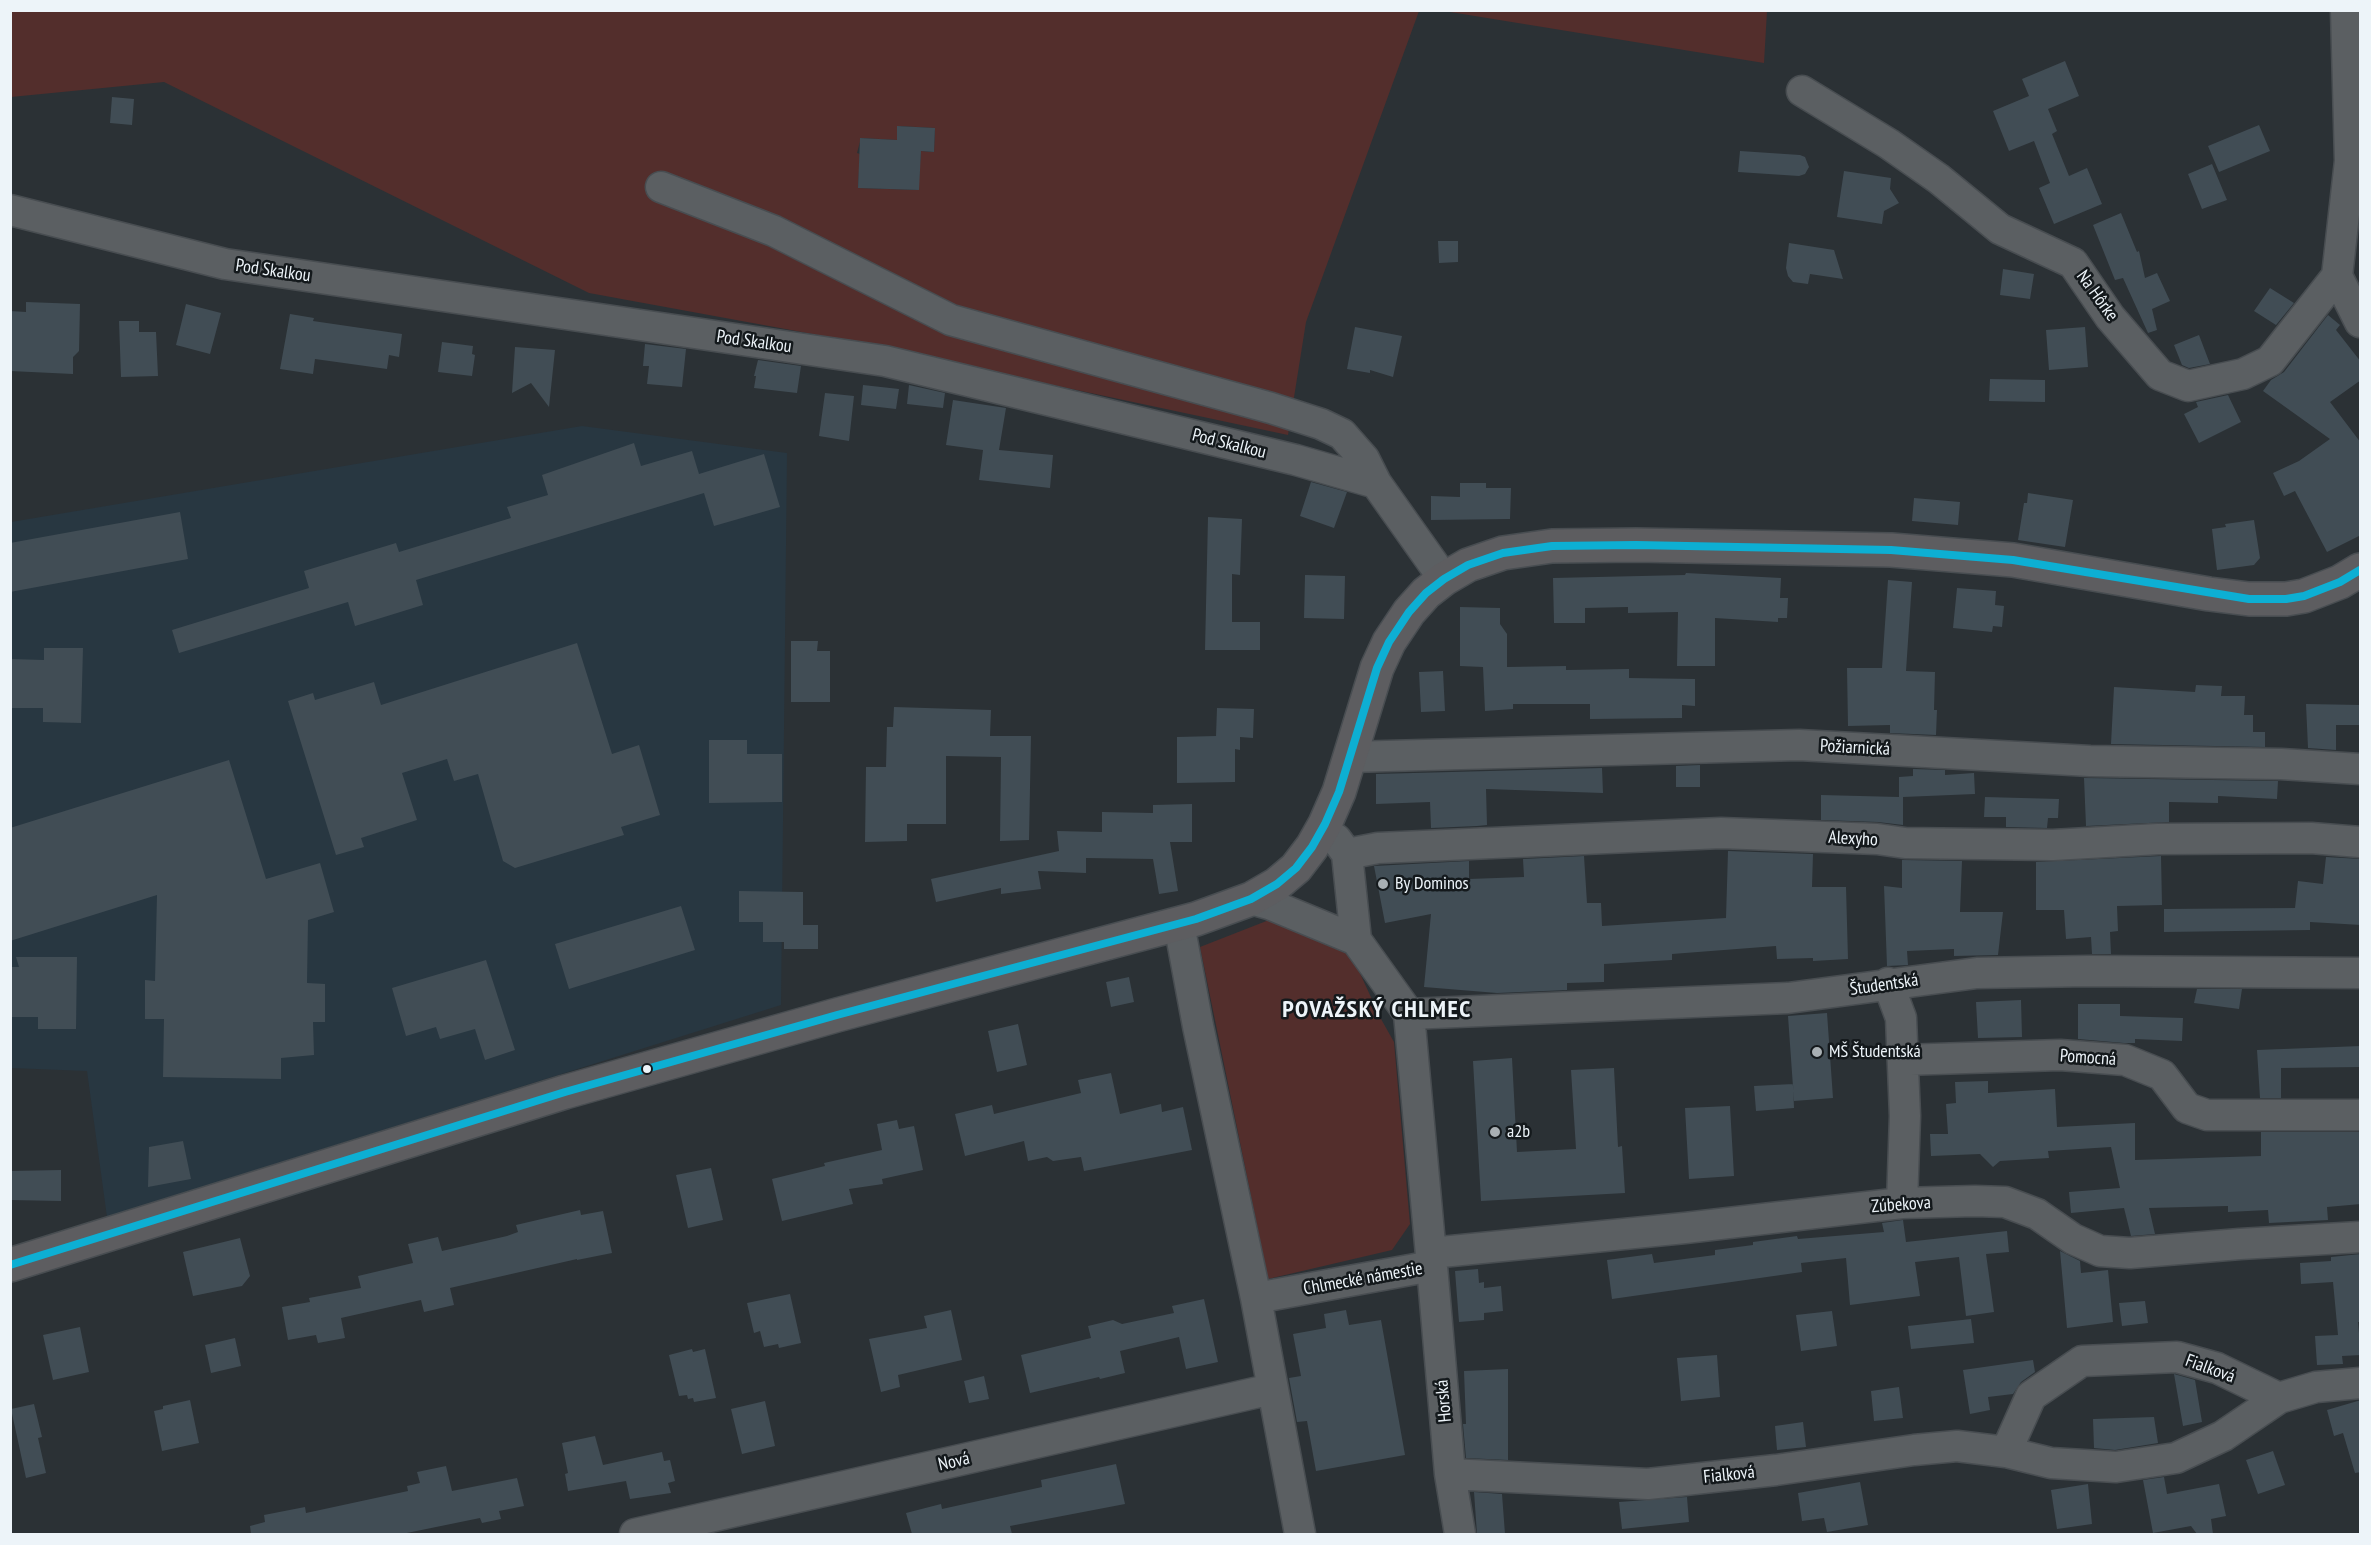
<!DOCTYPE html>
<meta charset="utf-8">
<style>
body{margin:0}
#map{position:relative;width:2371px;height:1545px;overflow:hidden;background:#2b3135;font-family:"PT Sans Narrow",sans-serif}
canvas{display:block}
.frame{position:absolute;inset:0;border:12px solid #edf4f9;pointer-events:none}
</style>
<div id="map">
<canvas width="2371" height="1545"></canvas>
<div class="frame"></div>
</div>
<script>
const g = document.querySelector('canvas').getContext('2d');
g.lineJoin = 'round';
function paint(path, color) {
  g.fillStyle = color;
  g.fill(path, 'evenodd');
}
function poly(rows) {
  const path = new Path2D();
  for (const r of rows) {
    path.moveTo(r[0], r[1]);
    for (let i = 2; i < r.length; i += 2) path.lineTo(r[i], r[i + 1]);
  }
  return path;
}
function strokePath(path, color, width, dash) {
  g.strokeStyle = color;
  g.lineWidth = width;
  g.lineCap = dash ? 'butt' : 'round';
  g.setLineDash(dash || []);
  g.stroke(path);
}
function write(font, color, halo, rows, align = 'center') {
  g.font = font + ' "PT Sans Narrow",sans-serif';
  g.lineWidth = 5;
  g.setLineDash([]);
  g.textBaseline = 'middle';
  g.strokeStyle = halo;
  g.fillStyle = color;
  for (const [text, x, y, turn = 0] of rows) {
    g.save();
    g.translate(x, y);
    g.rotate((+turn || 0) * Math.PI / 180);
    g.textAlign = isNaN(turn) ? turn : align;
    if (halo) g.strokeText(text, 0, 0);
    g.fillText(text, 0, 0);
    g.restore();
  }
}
paint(poly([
 [582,426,787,453,781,1005,107,1217,87,1071,11,1068,11,522]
]), '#283741');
paint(poly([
 [11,11,1419,11,1306,322,1288,435,818,335,589,293,164,82,11,97],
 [898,126,935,128,934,152,921,151,918,190,858,188,860,154,857,153,861,138,897,140],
 [1444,11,1767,11,1764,63],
 [1269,920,1352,956,1381,1019,1394,1042,1410,1224,1392,1250,1268,1279,1200,947]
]), '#532e2c');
paint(poly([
 [2065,61,2079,96,2048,109,2057,131,2052,134,2069,176,2087,168,2102,204,2054,224,2039,188,2050,183,2034,141,2009,151,1993,111,2029,96,2022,79],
 [112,97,134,99,132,125,110,123],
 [2259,125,2270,151,2219,172,2208,146],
 [897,126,935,128,934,152,921,151,919,190,858,188,860,138,897,140],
 [1740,151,1800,155,1805,157,1809,167,1805,174,1799,176,1738,172],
 [2212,164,2227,200,2202,209,2188,174],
 [1844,171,1891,178,1890,189,1899,203,1884,211,1882,224,1837,217],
 [2121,213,2137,252,2139,251,2145,278,2157,273,2170,301,2152,309,2157,330,2148,333,2123,278,2115,280,2093,225],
 [1438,241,1458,241,1458,262,1439,263],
 [1789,243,1834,250,1843,279,1810,274,1808,284,1793,282,1788,276,1786,268],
 [2003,269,2034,274,2030,299,2000,295],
 [2270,288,2294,303,2276,325,2254,311],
 [26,302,80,304,79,351,73,357,73,374,10,371,10,311,26,312],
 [186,304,221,313,210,354,176,345],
 [290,314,314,318,313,321,402,334,399,357,389,355,387,369,315,359,313,374,280,369],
 [2328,315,2340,325,2336,330,2361,362,2361,380,2330,402,2361,443,2361,535,2327,552,2295,491,2284,496,2273,473,2299,461,2330,439,2263,391,2271,380,2284,372],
 [119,321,139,321,139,332,156,332,158,376,121,377],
 [1355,327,1402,336,1393,377,1370,370,1370,373,1347,369],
 [2085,327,2088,367,2049,370,2046,330],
 [2199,335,2210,364,2189,368,2182,365,2174,345],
 [442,342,473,346,472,354,475,355,472,376,438,372],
 [645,344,686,349,682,387,647,384,649,366,643,366],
 [515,347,555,350,549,407,531,383,512,393],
 [758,360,801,366,797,393,754,388,756,376,754,376],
 [1990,379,2045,380,2045,402,1989,401],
 [863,385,899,389,896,409,861,405],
 [909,385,945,393,943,408,907,404],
 [825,393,854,396,849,441,819,436],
 [2228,395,2241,422,2199,443,2184,414,2198,407,2196,402],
 [953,400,1006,408,999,450,1053,455,1050,488,979,480,983,450,946,445],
 [634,443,641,466,692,451,699,474,764,454,780,507,714,526,704,493,416,580,423,605,355,626,348,602,179,653,172,630,309,588,304,571,396,543,399,552,511,518,507,507,548,495,542,475],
 [1311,482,1347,492,1334,528,1300,516],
 [1460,483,1486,483,1486,488,1511,488,1510,519,1431,520,1431,496,1460,497],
 [2028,493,2073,500,2065,547,2018,540,2024,503,2027,503],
 [1914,498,1960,502,1958,525,1912,521],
 [180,512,188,559,10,592,10,543],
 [1208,517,1242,519,1240,575,1232,574,1232,622,1260,622,1260,650,1205,650],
 [2254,520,2260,558,2254,565,2217,570,2212,529,2226,527,2225,524],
 [1686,573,1781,578,1780,598,1788,598,1787,618,1778,618,1778,622,1715,618,1715,666,1677,666,1678,612,1628,613,1628,607,1585,608,1585,623,1554,623,1553,578,1685,575],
 [1305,575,1345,576,1344,619,1304,618],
 [1888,580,1912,582,1906,671,1935,672,1934,710,1937,710,1936,735,1890,733,1890,725,1848,726,1847,668,1882,668],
 [1957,588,1996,591,1995,605,2004,606,2002,627,1993,626,1992,632,1953,628],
 [1460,607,1500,608,1500,624,1507,634,1507,667,1566,666,1566,670,1629,669,1629,678,1695,679,1695,706,1682,705,1682,718,1590,719,1590,704,1513,704,1513,709,1485,711,1483,667,1460,666],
 [791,641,818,641,817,651,830,651,830,702,791,702],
 [577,643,612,754,639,745,660,815,621,827,624,835,515,868,503,861,478,774,454,781,447,759,402,773,417,820,361,838,364,847,336,855,288,701,313,693,315,700,374,682,381,705],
 [44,648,83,648,81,723,43,722,43,708,10,708,10,659,44,660],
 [1443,671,1445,711,1421,712,1419,672],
 [2196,685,2222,686,2221,696,2245,696,2244,715,2253,715,2253,732,2265,732,2265,747,2111,744,2114,687,2195,692],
 [2306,704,2361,705,2361,725,2336,725,2336,750,2308,748],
 [894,707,991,710,990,736,1031,736,1029,840,1000,841,1001,757,946,756,946,824,907,824,907,841,865,842,866,767,886,767,887,727,893,727],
 [1217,708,1254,709,1253,738,1240,737,1240,750,1235,749,1235,782,1177,783,1177,737,1216,736],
 [709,740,747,740,747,754,782,754,782,802,709,803],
 [229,760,266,879,320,863,334,912,308,920,307,983,325,984,325,1022,313,1022,314,1055,281,1058,281,1079,163,1077,164,1019,145,1019,145,980,155,981,157,895,10,941,10,828],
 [1700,765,1700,787,1676,787,1676,766],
 [1602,768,1603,793,1486,789,1487,825,1477,826,1431,828,1430,802,1376,804,1376,774],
 [1913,769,1945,770,1945,775,1974,773,1975,794,1903,797,1903,825,1878,822,1821,820,1821,795,1899,797,1899,777,1913,776],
 [2084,778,2278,781,2277,799,2218,796,2218,803,2169,802,2169,822,2086,826],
 [1985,797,2059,799,2058,818,2048,818,2047,828,2006,827,2006,817,1984,817],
 [1192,804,1192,842,1170,842,1178,891,1159,894,1153,859,1086,858,1086,873,1038,871,1041,889,1001,894,1001,888,936,902,931,879,1059,851,1057,831,1102,832,1102,812,1153,813,1153,805],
 [1728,851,1813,854,1812,887,1846,887,1848,959,1813,961,1813,958,1777,959,1776,946,1672,954,1672,960,1604,964,1604,982,1567,983,1567,990,1497,993,1424,987,1431,914,1385,923,1374,866,1469,861,1469,879,1524,877,1523,859,1584,856,1587,903,1601,903,1602,926,1726,918],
 [2161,856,2162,905,2117,906,2118,931,2110,932,2111,954,2092,954,2091,937,2066,939,2064,910,2036,910,2036,862],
 [2326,857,2361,859,2361,925,2310,922,2310,930,2164,932,2164,909,2295,908,2298,881,2323,884],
 [1902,860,1962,861,1960,912,2003,912,1998,955,1954,956,1954,949,1907,951,1908,965,1887,966,1884,886,1902,888],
 [739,891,803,892,803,925,818,925,818,949,784,949,784,942,763,942,763,922,739,922],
 [681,906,695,950,569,989,555,944],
 [16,957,77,957,76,1029,38,1029,38,1017,10,1017,10,967,19,967],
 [486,960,515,1050,485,1060,475,1029,440,1039,436,1027,406,1036,392,988],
 [1129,977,1134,1002,1111,1007,1106,982],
 [2197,989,2242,989,2239,1009,2194,1003],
 [2021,1000,2022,1037,1978,1038,1976,1002],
 [2078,1004,2120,1004,2120,1016,2183,1018,2182,1041,2135,1039,2135,1043,2124,1043,2078,1039],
 [1827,1013,1833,1098,1794,1101,1788,1016],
 [1018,1024,1027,1065,997,1072,988,1031],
 [2361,1046,2361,1067,2281,1068,2281,1098,2260,1098,2257,1050],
 [1512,1058,1517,1152,1576,1149,1571,1070,1614,1068,1618,1147,1622,1146,1625,1193,1481,1201,1473,1061],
 [1111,1073,1120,1114,1161,1104,1162,1112,1183,1107,1192,1150,1084,1171,1081,1157,1053,1161,1047,1157,1028,1161,1024,1141,965,1156,955,1114,992,1105,994,1114,1081,1093,1078,1080],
 [1988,1081,1988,1093,2055,1089,2057,1127,2135,1123,2135,1160,2261,1156,2261,1132,2361,1132,2361,1204,2327,1207,2328,1220,2269,1223,2268,1210,2228,1212,2228,1206,2149,1208,2155,1234,2131,1236,2124,1208,2071,1213,2069,1192,2120,1188,2111,1147,2048,1151,2049,1158,2000,1161,1993,1167,1980,1154,1931,1156,1930,1134,1948,1134,1946,1104,1956,1103,1955,1082],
 [1793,1084,1794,1108,1756,1111,1754,1086],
 [1730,1106,1734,1176,1689,1179,1685,1108],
 [897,1120,899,1129,914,1126,923,1170,882,1179,883,1184,849,1189,853,1204,782,1221,772,1179,825,1166,824,1163,882,1150,877,1124],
 [183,1141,191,1179,148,1187,149,1147],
 [711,1168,723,1220,688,1228,676,1175],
 [61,1170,61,1201,10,1200,10,1171],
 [580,1210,581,1215,603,1211,612,1253,577,1260,577,1259,450,1288,454,1305,424,1312,421,1300,341,1318,345,1338,318,1343,316,1335,288,1340,282,1307,310,1302,309,1298,361,1288,358,1276,413,1263,408,1244,438,1237,442,1251,507,1236,518,1232,516,1225],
 [1903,1220,1906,1242,2007,1231,2009,1252,1986,1254,1994,1312,1966,1316,1959,1257,1915,1262,1920,1296,1850,1305,1846,1258,1801,1263,1802,1272,1612,1299,1607,1260,1652,1254,1654,1263,1715,1255,1715,1250,1753,1245,1753,1242,1797,1236,1798,1239,1884,1232,1882,1223],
 [240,1238,250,1276,242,1286,193,1296,183,1252],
 [2060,1251,2080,1261,2081,1273,2108,1270,2113,1322,2067,1328],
 [2361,1254,2361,1322,2358,1322,2361,1355,2342,1356,2343,1364,2317,1365,2315,1336,2338,1335,2333,1282,2301,1284,2300,1263,2331,1261,2331,1257],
 [1478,1269,1479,1283,1484,1282,1484,1288,1501,1286,1503,1311,1484,1313,1484,1320,1459,1322,1455,1271],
 [790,1294,801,1343,779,1348,778,1344,764,1347,760,1331,754,1333,747,1303],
 [1204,1299,1218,1362,1186,1369,1179,1337,1120,1351,1125,1373,1100,1379,1099,1377,1030,1393,1021,1355,1091,1338,1088,1326,1113,1320,1122,1324,1174,1313,1172,1306],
 [2145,1301,2148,1323,2122,1326,2119,1303],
 [951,1310,962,1360,898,1375,900,1387,881,1392,869,1339,927,1328,924,1316],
 [1346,1310,1349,1325,1381,1320,1405,1455,1316,1471,1307,1421,1297,1422,1289,1378,1301,1376,1293,1334,1326,1328,1324,1314],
 [1832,1311,1837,1346,1801,1351,1796,1315],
 [1971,1319,1974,1343,1911,1349,1908,1326],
 [80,1327,89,1372,53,1380,43,1335],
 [235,1338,241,1366,211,1373,205,1345],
 [692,1349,693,1352,705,1349,716,1398,694,1402,693,1398,688,1399,687,1395,679,1396,669,1355],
 [1717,1355,1720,1397,1681,1401,1677,1358],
 [2033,1360,2035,1372,2021,1382,2013,1394,1988,1397,1990,1410,1970,1414,1963,1370],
 [1508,1369,1508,1460,1466,1458,1463,1424,1466,1424,1464,1371],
 [2174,1374,2195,1380,2202,1422,2183,1426],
 [984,1376,989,1399,969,1403,964,1381],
 [1899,1387,1903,1418,1874,1421,1871,1391],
 [190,1400,199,1443,162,1451,154,1411,163,1409,163,1406],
 [2361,1400,2361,1472,2355,1473,2343,1433,2334,1436,2327,1410],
 [765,1401,775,1446,742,1454,731,1409],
 [34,1404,42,1437,38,1438,46,1473,26,1478,11,1409],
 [2154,1417,2158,1443,2115,1450,2094,1448,2093,1419],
 [1803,1422,1806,1447,1777,1450,1775,1426],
 [595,1436,603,1465,662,1452,664,1461,670,1460,675,1481,668,1483,671,1493,630,1499,626,1481,568,1491,565,1474,568,1473,562,1443],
 [2273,1451,2285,1485,2258,1494,2246,1460],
 [1116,1464,1125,1504,1010,1526,1012,1534,912,1534,906,1513,941,1504,942,1509,1042,1487,1041,1480],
 [446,1466,452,1491,517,1478,524,1506,499,1511,501,1519,482,1523,480,1518,402,1534,251,1534,250,1526,265,1522,264,1515,305,1507,306,1513,408,1491,407,1486,420,1483,417,1472],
 [2164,1477,2167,1494,2219,1484,2226,1516,2211,1519,2213,1534,2197,1534,2191,1526,2153,1533,2143,1480],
 [1860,1482,1868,1525,1827,1532,1824,1518,1802,1521,1798,1493],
 [2088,1484,2092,1524,2057,1529,2051,1490],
 [1474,1492,1502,1494,1505,1534,1477,1534],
 [1687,1497,1689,1522,1622,1529,1619,1502]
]), '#414d55');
const minor = poly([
 [2346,10,2350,161,2337,276,2360,322],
 [1802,91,1889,144,1939,179,2000,229,2073,263,2110,317,2160,375,2188,386,2243,374,2270,361,2337,276],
 [661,187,774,231,951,320,1271,408,1321,424,1342,434,1364,459,1376,483,1444,579],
 [10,210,225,264,885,361,1296,460,1376,483],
 [1349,757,1799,745,2090,761,2281,764,2360,769],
 [1336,839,1347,854,1356,940],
 [1347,854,1378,848,1721,833,1877,839,1905,843,2053,845,2158,839,2311,838,2360,842],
 [1179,924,1198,1026,1256,1298,1432,1266,1409,1014,1356,940,1269,904,1251,899],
 [1888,983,1901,1018,1905,1116,1902,1203],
 [1409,1014,1788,998,1977,973,2089,971,2360,973],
 [1903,1060,2060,1055,2125,1060,2162,1075,2187,1108,2207,1115,2360,1115],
 [1431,1253,1685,1228,1902,1203,1975,1201,2005,1202,2037,1214,2073,1239,2100,1251,2130,1253,2240,1244,2360,1237],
 [1432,1266,1450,1474,1460,1534],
 [1256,1298,1300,1534],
 [2006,1452,2051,1463,2116,1467,2176,1458,2223,1436,2279,1398],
 [1450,1474,1648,1484,1776,1470,1914,1450,1957,1446,2006,1452,2031,1396,2082,1361,2177,1357,2217,1368,2279,1398,2316,1387,2360,1383],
 [635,1534,1272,1389]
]);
const secondary = poly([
 [10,1265,565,1092,837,1015,1196,919,1251,899,1277,884,1296,868,1312,847,1325,824,1339,792,1377,668,1389,642,1409,612,1426,593,1444,579,1468,565,1503,553,1552,546,1636,545,1891,550,2013,560,2209,594,2249,599,2286,599,2304,596,2340,582,2360,570]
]);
strokePath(minor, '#484d51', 33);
strokePath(secondary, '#484d51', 36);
strokePath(minor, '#5b5f62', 30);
strokePath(secondary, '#5d5d60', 33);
strokePath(poly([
 [10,1265,565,1092,837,1015,1196,919,1251,899,1277,884,1296,868,1312,847,1325,824,1339,792,1377,668,1389,642,1409,612,1426,593,1444,579,1468,565,1503,553,1552,546,1636,545,1891,550,2013,560,2249,599,2286,599,2304,596,2340,582,2360,570]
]), '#0dafd3', 8);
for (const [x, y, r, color] of [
 [1383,884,6,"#a9b0b4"],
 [1817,1052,6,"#a9b0b4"],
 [647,1069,5,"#edf4f9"],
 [1495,1132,6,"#a9b0b4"]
]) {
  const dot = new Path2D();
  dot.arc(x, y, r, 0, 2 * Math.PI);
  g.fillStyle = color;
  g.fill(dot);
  strokePath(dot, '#14191c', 2);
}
write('18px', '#edf4f9', '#14191c', [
 ["Pod Skalkou",273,271,8],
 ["Na Hôrke",2097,296,54],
 ["Pod Skalkou",754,342,8],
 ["Pod Skalkou",1229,444,14],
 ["Požiarnická",1855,748,3],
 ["Alexyho",1853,839,3],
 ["Študentská",1884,985,-8],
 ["Pomocná",2088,1058,4],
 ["Zúbekova",1901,1205,-4],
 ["Chlmecké námestie",1363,1279,-10],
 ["Fialková",2210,1369,20],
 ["Horská",1444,1401,-95],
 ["Nová",954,1462,-13],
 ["Fialková",1729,1475,-6]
]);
write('18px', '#edf4f9', '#14191c', [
 ["By Dominos",1395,884],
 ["MŠ Študentská",1829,1052],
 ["a2b",1507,1132]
], 'left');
g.letterSpacing = '1.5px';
write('bold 24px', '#edf4f9', '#14191c', [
 ["POVAŽSKÝ CHLMEC",1377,1010]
]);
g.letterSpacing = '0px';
</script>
